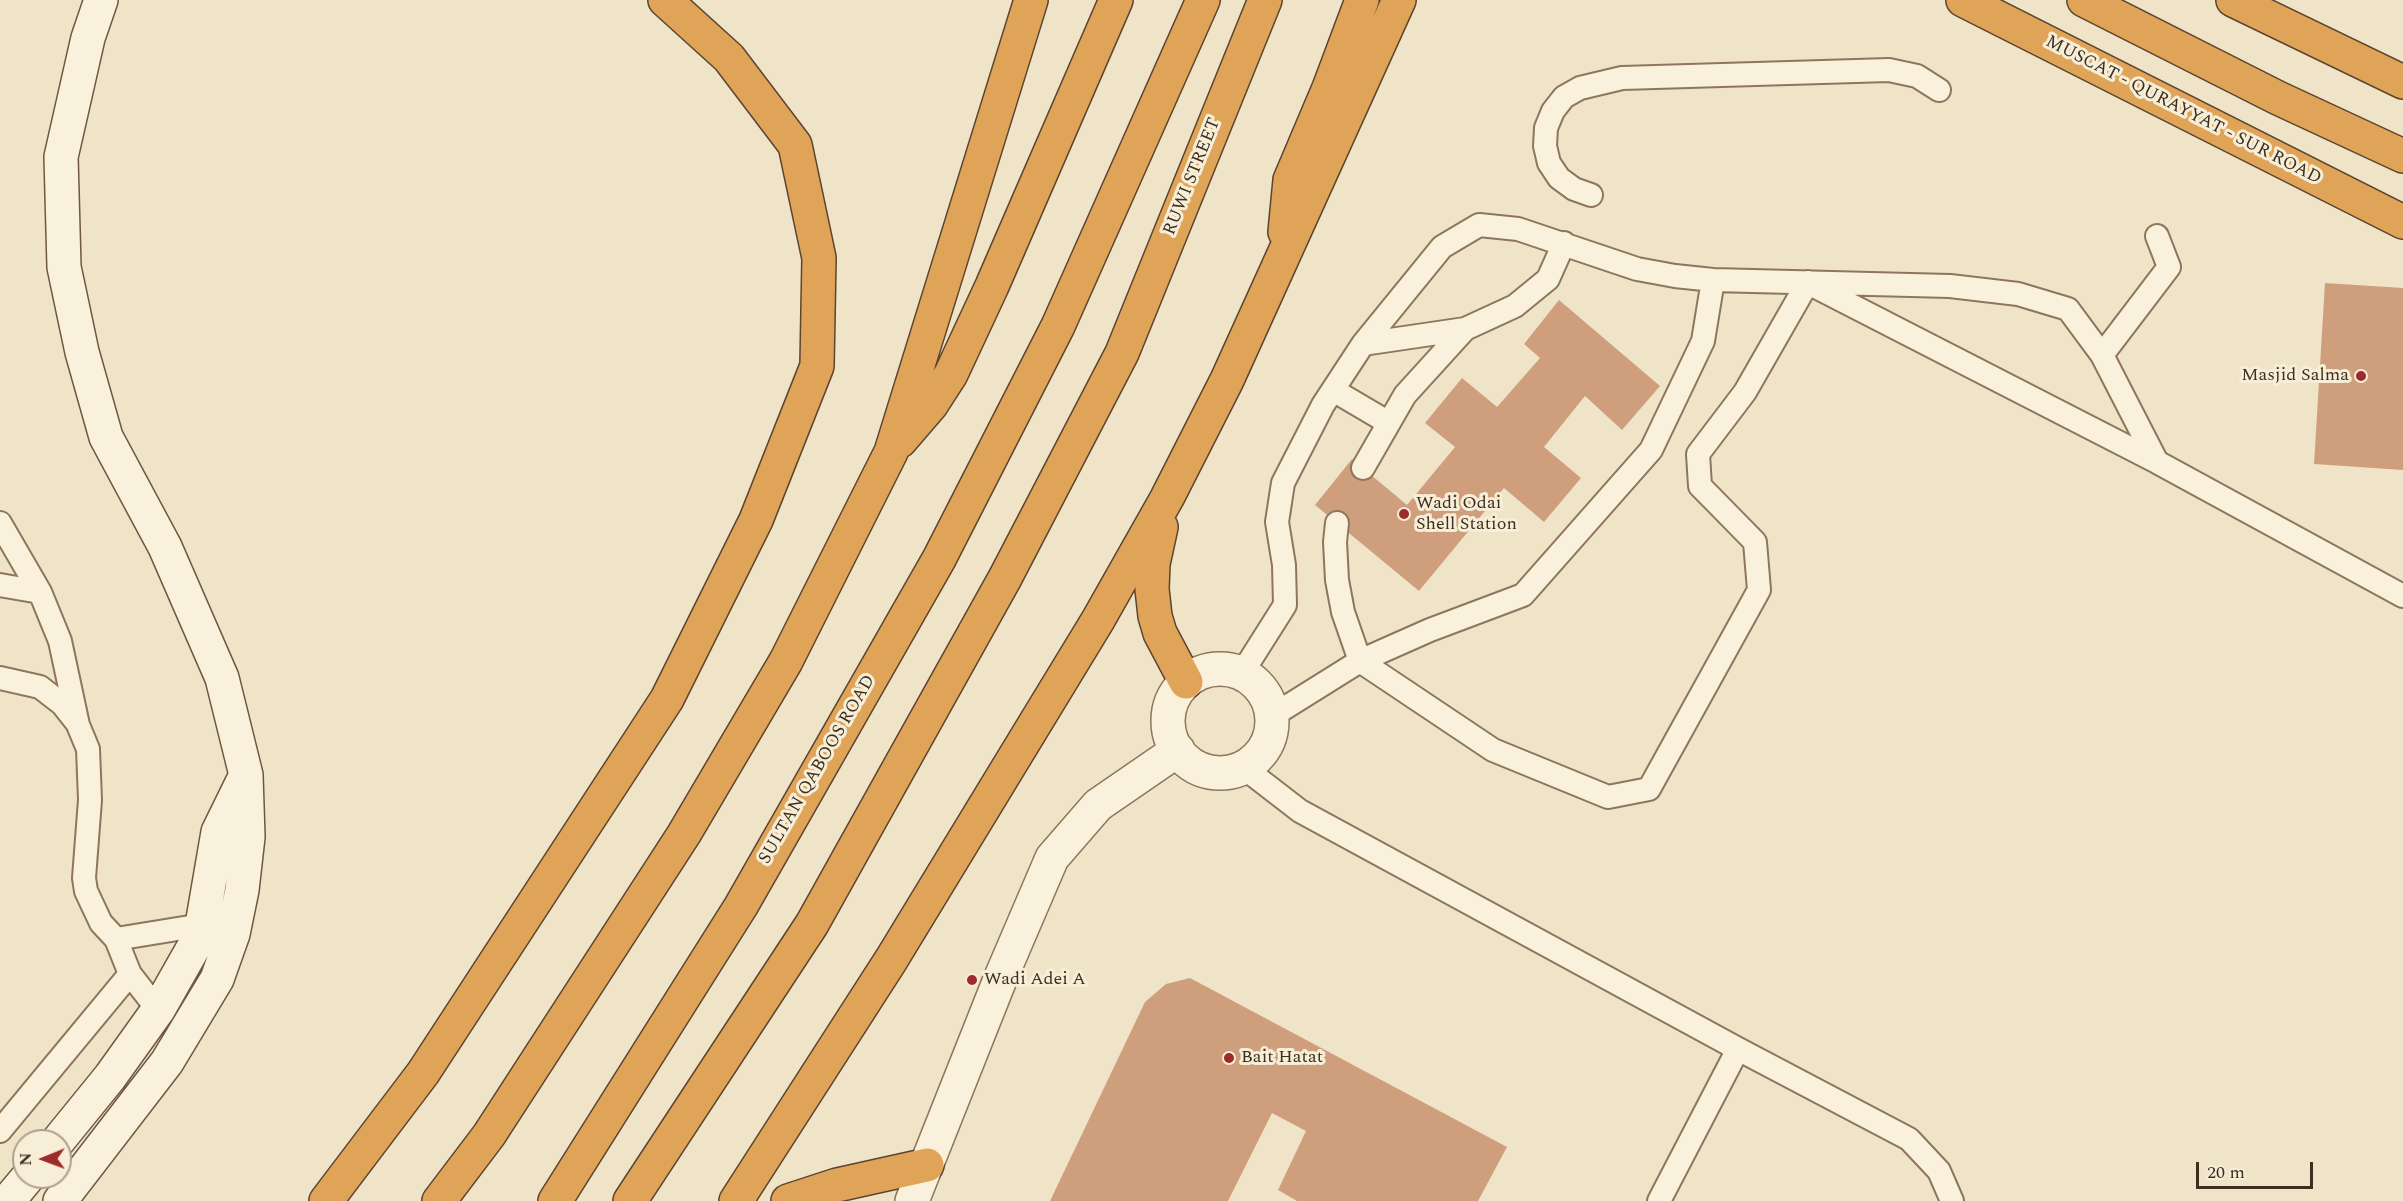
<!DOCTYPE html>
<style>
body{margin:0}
#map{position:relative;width:2403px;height:1201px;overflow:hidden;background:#f0e4c8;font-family:Spectral,serif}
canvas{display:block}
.north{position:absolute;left:12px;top:1129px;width:60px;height:60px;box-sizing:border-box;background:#f7eed8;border:2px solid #ada18e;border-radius:50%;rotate:269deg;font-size:16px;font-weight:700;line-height:24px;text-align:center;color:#3d2e20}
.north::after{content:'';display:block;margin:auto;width:21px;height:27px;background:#9e2a2b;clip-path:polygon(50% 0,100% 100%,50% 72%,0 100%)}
.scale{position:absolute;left:2196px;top:1162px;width:117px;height:27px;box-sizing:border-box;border:3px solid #3d2e20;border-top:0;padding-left:8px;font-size:18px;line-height:21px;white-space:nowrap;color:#3d2e20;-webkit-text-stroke:4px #f7eed8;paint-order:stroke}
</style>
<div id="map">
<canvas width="2403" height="1201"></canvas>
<div class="north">N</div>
<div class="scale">20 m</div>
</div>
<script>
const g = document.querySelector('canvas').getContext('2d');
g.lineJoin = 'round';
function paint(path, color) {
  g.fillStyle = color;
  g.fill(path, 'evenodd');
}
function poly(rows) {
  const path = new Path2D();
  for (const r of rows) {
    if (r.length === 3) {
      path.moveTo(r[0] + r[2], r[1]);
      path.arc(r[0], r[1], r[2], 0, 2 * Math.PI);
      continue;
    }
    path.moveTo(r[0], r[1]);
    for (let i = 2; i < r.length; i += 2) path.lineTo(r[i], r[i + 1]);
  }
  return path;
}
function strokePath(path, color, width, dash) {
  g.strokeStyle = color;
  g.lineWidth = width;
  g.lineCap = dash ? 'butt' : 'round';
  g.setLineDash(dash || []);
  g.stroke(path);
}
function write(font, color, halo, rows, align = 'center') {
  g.font = font + ' Spectral,serif';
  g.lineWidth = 6;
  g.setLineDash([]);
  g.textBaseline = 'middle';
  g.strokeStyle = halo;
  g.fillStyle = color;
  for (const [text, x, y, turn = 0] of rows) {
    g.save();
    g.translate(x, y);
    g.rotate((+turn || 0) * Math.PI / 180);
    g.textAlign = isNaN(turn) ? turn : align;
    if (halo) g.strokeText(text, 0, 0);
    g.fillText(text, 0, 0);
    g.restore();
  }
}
paint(poly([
 [2325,283,2403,288,2403,470,2314,464],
 [1559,300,1660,386,1622,430,1585,396,1544,447,1581,478,1544,522,1504,488,1419,591,1315,505,1352,459,1407,505,1455,447,1425,423,1462,378,1497,407,1540,358,1524,344],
 [1190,978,1507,1147,1478,1201,1297,1201,1278,1190,1306,1131,1272,1113,1228,1201,1050,1201,1145,1002,1166,984]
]), '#cf9f7d');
const lane = poly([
 [1591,195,1574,189,1559,178,1549,163,1545,146,1546,128,1553,111,1564,97,1580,88,1622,78,1889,70,1917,76,1939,90],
 [1812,285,2157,462,2403,596],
 [1363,344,1465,329],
 [2102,355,2169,267,2157,236],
 [1333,390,1389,423],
 [1363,468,1405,395,1465,329,1515,306,1548,279,1564,243],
 [0,523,40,592],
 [1337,523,1335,542,1337,580,1343,612,1360,661,1493,750,1608,797,1649,789,1759,590,1755,542,1700,486,1698,454,1745,392,1808,282],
 [0,585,40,592,60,641,78,725,88,749,90,800,84,878,86,891,101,923,116,939,130,974,158,1010],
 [1242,673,1285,605,1284,565,1277,522,1283,483,1323,405,1363,344,1442,247,1479,225,1518,229,1637,269,1675,276,1713,280,1950,286,2018,294,2068,309,2102,355,2157,462],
 [0,678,40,687,62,704,77,723],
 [1272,716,1360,661,1430,630,1523,595,1651,450,1703,341,1713,280],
 [1243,767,1300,811,1738,1049,1909,1139,1939,1171,1952,1201],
 [116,939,202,925],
 [0,1131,130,974],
 [1659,1201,1738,1049]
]);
const street = poly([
 [1220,721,52],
 [912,1201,1001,977,1052,858,1098,805,1178,750]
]);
const secondary = poly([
 [58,1141,110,1077,158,1010,196,943,202,925,218,832,244,779],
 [8,1201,28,1177],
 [60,1201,167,1062,217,979,233,934,242,890,248,837,246,775,222,678,165,547,106,437,82,352,64,267,61,157,88,38,101,0]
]);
const highway = poly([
 [1963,0,2403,222],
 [2084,0,2278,98,2403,156],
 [2233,0,2403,82],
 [1285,232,1290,180,1329,88,1362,0],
 [900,441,931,405,951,374,992,286,1116,0],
 [1161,527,1153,564,1152,589,1155,616,1160,633,1186,682],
 [326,1201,423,1073,667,699,756,520,817,366,819,258,795,145,729,58,665,0],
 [439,1201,489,1135,684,834,786,661,891,452,1031,0],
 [555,1201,741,906,939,559,1058,326,1203,0],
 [630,1201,812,924,1005,578,1122,353,1265,0],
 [736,1201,891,960,1098,620,1167,498,1227,380,1399,0],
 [788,1201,837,1185,927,1165]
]);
strokePath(lane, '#8d765c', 26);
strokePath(street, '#8d765c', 36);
strokePath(secondary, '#6f573f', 36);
strokePath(highway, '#5b4430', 36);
strokePath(lane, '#faf1dc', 22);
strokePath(street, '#faf1dc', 33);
strokePath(secondary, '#faf1dc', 33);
strokePath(highway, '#e0a458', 33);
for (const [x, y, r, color] of [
 [2361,376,6,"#9e2a2b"],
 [1404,514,6,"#9e2a2b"],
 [972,980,6,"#9e2a2b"],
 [1229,1058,6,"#9e2a2b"]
]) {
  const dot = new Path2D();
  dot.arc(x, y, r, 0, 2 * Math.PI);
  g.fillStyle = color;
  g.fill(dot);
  strokePath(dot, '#f7eed8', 2);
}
write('18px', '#3d2e20', '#f7eed8', [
 ["MUSCAT - QURAYYAT - SUR ROAD",2183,111,27],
 ["RUWI STREET",1193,177,-68],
 ["SULTAN QABOOS ROAD",818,770,-60]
]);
write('18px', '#3d2e20', '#f7eed8', [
 ["Masjid Salma",2349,376,"right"],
 ["Wadi Odai",1416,504],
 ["Shell Station",1416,525],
 ["Wadi Adei A",984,980],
 ["Bait Hatat",1241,1058]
], 'left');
</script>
